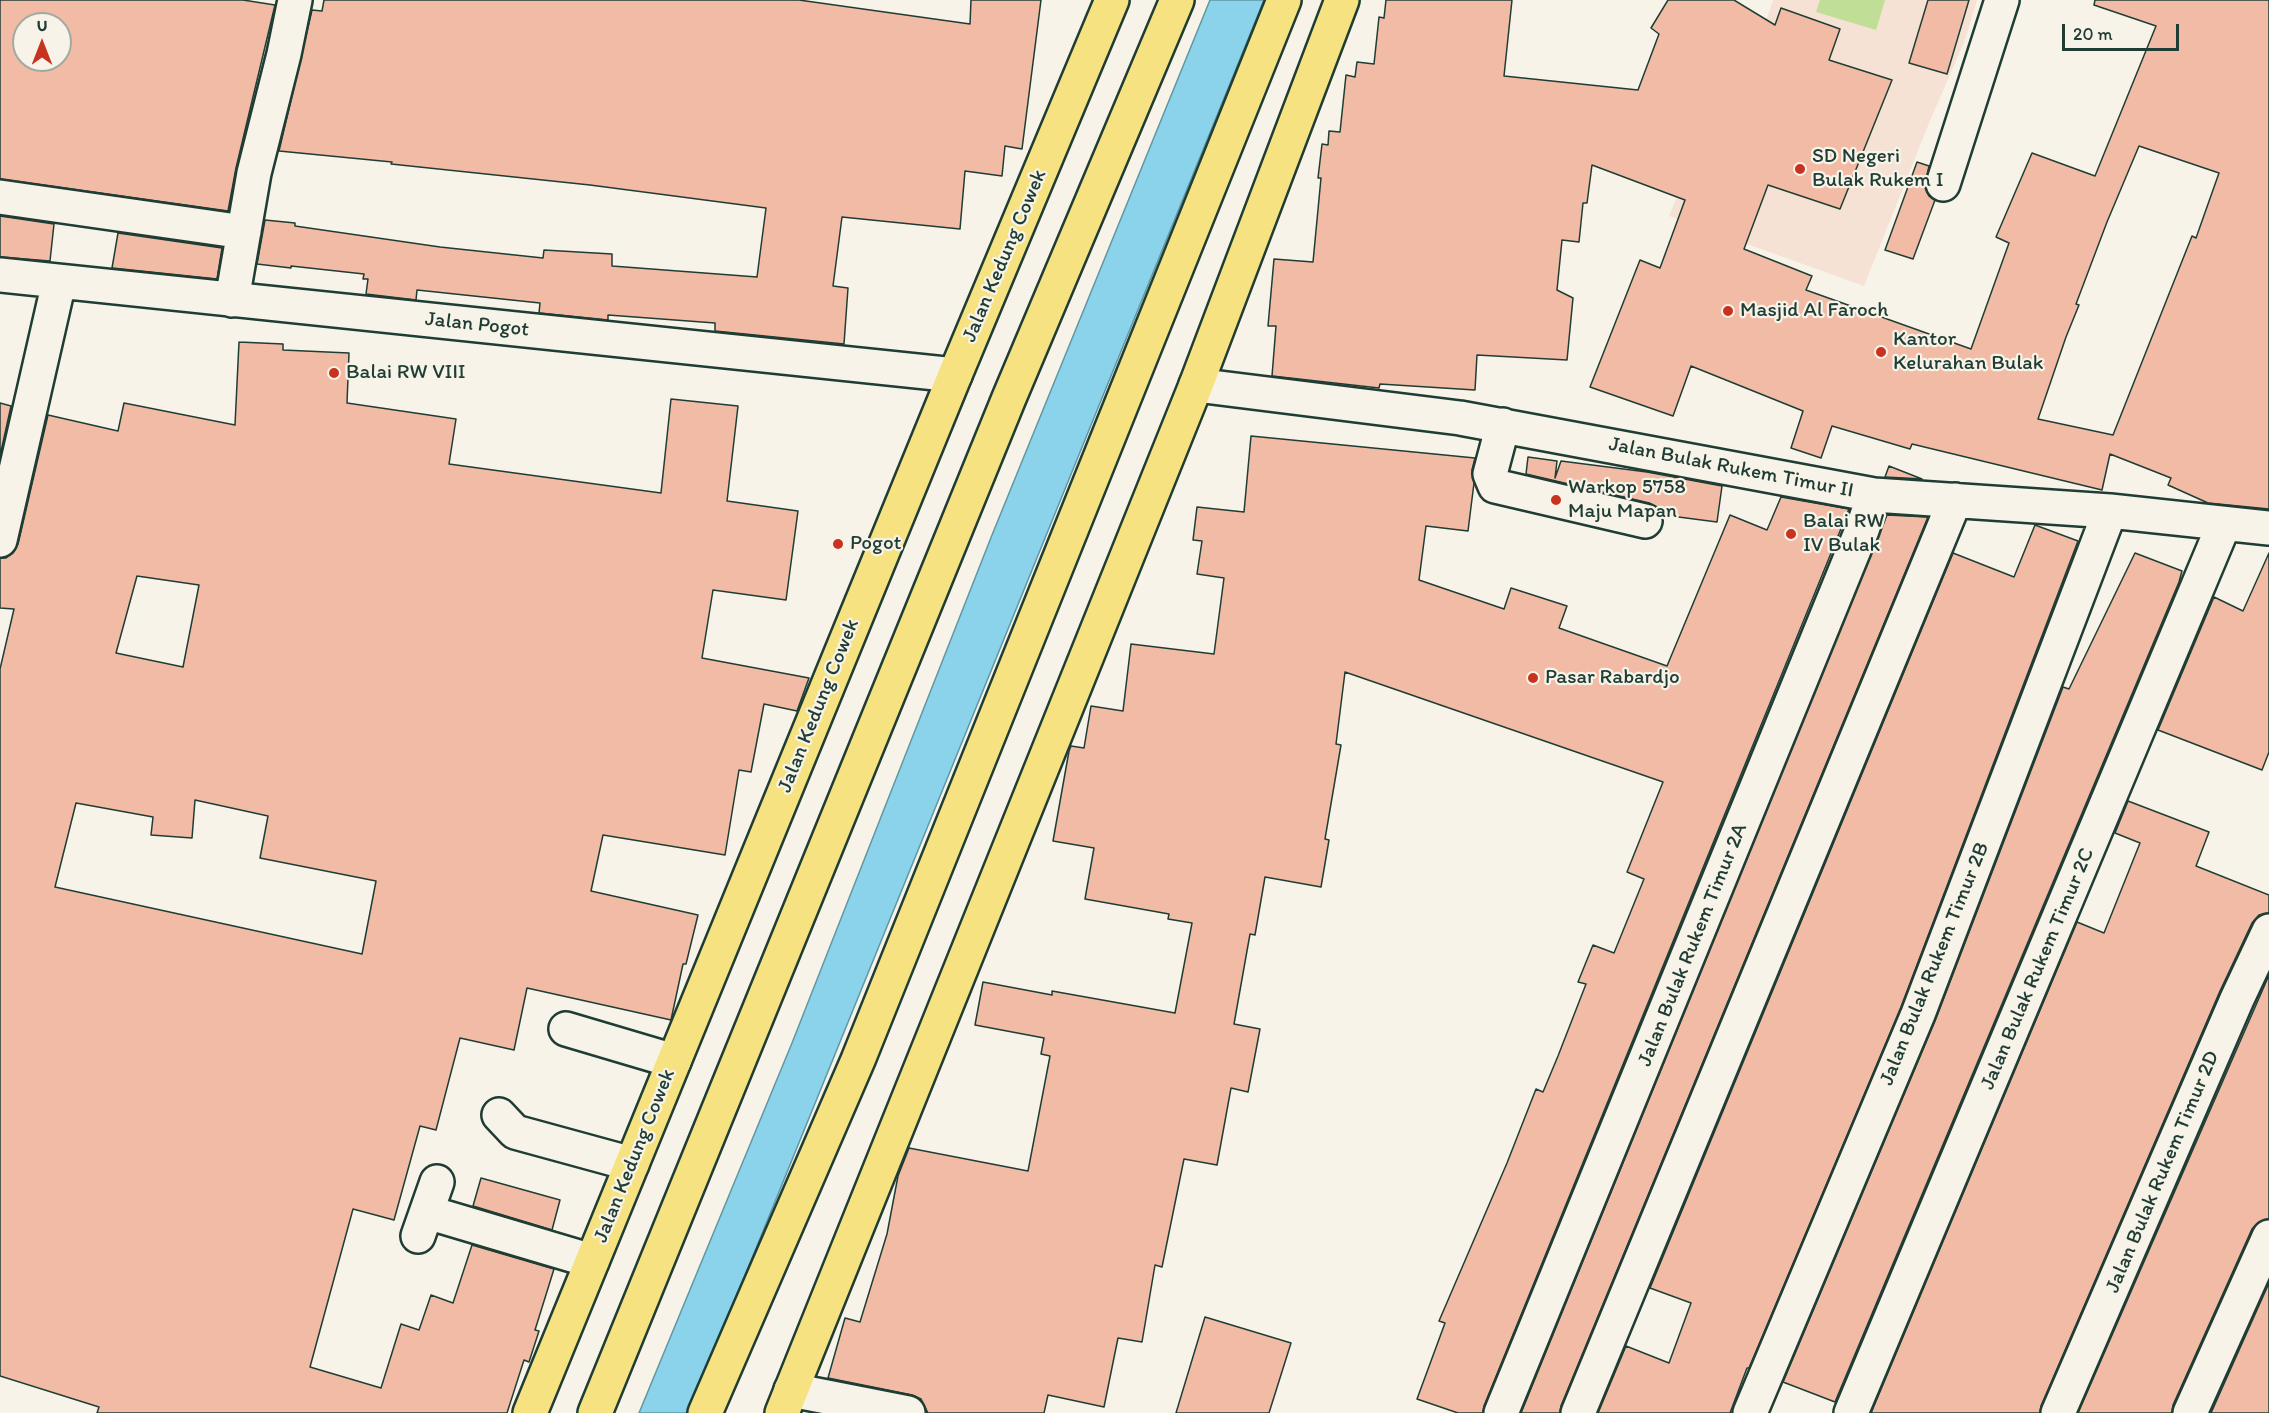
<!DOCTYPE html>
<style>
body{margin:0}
#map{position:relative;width:2269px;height:1413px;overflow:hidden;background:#f7f3e8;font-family:Itim,sans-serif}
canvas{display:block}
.north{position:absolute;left:12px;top:12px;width:60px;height:60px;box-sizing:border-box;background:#f7f3e8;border:2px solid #a1aaa0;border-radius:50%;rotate:0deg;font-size:16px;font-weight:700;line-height:24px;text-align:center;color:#1f3d34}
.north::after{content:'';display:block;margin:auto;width:21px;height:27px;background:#c8321e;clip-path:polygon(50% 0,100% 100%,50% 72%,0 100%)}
.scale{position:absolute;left:2062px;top:24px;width:117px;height:27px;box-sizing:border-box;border:3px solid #1f3d34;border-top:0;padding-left:8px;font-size:18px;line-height:21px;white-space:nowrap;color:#1f3d34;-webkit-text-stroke:4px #f7f3e8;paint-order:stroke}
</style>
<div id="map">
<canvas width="2269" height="1413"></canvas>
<div class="north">U</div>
<div class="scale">20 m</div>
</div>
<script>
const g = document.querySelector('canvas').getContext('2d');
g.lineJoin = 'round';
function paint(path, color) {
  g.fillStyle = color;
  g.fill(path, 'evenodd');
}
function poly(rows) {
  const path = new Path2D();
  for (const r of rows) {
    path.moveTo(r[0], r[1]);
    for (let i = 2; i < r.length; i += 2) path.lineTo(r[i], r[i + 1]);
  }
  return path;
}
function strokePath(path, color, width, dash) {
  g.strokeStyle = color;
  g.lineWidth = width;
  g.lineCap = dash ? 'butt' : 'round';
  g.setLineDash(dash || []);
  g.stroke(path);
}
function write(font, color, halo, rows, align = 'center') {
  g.font = font + ' Itim,sans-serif';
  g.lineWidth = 4.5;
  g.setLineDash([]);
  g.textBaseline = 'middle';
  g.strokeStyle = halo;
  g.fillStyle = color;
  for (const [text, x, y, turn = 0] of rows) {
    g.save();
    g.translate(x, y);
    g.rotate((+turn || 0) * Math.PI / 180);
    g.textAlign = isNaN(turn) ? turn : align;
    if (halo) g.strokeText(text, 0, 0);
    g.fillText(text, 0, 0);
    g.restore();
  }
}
paint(poly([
 [1773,0,1977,0,1965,40,1929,123,1864,286,1669,216,1725,84,1745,83]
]), '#f6e2d4');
paint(poly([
 [1820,0,1885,0,1876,30,1816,12]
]), '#c0de96');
const water = poly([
 [1210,0,1264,0,689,1413,639,1413,792,1043,992,535,1210,0]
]);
paint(water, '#8ad3eb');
strokePath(water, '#5f97a2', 1.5);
const building = poly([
 [0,0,243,0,275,5,236,168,228,211,0,179,0,0],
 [24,24,60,24,60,60,24,60,24,24],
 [324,0,799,0,970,24,971,0,1041,0,1022,149,1005,146,1002,176,965,171,960,229,842,217,833,286,848,288,844,344,715,331,715,323,608,315,608,320,539,313,540,303,417,290,416,300,366,294,368,279,363,279,364,274,291,266,291,268,257,264,265,220,295,223,295,226,440,247,543,258,544,250,612,254,612,266,757,277,766,208,590,185,391,164,392,162,279,151,312,10,322,11,324,0],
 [1386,0,1512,0,1504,76,1638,90,1659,34,1651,28,1668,0,1734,0,1775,25,1781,8,1840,29,1829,60,1892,80,1840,209,1768,185,1744,249,1812,276,1806,290,1971,349,2009,243,1996,237,2032,153,2095,176,2156,26,2094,5,2095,0,2269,0,2269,509,2208,503,2168,485,2171,478,2110,454,2102,490,1912,444,1910,449,1832,426,1821,458,1791,448,1803,411,1691,366,1673,416,1590,387,1640,260,1660,268,1685,200,1592,165,1587,203,1583,203,1579,242,1562,240,1557,290,1573,298,1567,360,1477,355,1475,390,1380,384,1379,388,1272,376,1276,326,1268,326,1274,259,1313,262,1321,178,1318,178,1322,144,1328,145,1329,131,1340,132,1346,75,1355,77,1357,62,1374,64,1379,17,1384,18,1386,0],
 [2139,146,2219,173,2196,238,2192,236,2113,435,2038,419,2066,337,2079,305,2076,304,2107,222,2139,146],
 [1928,0,1969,0,1947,74,1909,63,1928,0],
 [1917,162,1929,166,1925,187,1929,196,1935,200,1913,259,1885,250,1917,162],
 [0,216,54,224,50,261,0,257,0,216],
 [118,233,222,248,217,279,112,268,118,233],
 [239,342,283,344,283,350,349,353,347,403,456,419,449,464,661,493,671,399,738,406,727,501,798,511,786,600,713,590,702,658,809,678,797,711,764,704,751,772,739,770,725,855,603,835,591,891,698,915,686,964,683,964,671,1020,527,988,514,1050,460,1038,436,1130,420,1126,394,1220,353,1209,310,1367,381,1388,401,1324,419,1330,431,1295,453,1303,472,1245,554,1269,535,1330,539,1331,529,1362,524,1360,507,1413,97,1413,99,1407,0,1376,0,669,14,609,0,608,0,558,6,558,13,553,18,544,48,415,118,431,124,403,235,425,239,342],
 [137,576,199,585,183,667,116,653,137,576],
 [195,800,268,816,260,858,376,881,362,954,55,887,76,803,153,817,151,835,192,838,195,800],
 [0,403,11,406,0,456,0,403],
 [1251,436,1475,458,1472,470,1474,483,1468,531,1426,526,1419,580,1504,609,1511,588,1567,606,1559,628,1667,666,1730,515,1767,530,1781,497,1849,509,1484,1406,1483,1413,1458,1413,1417,1399,1445,1323,1439,1321,1507,1163,1536,1089,1543,1092,1558,1056,1586,984,1578,982,1593,945,1614,953,1644,879,1627,872,1663,782,1345,672,1336,744,1341,745,1325,839,1329,840,1321,887,1265,877,1255,935,1250,934,1234,1024,1260,1029,1248,1092,1231,1088,1217,1165,1184,1159,1162,1267,1155,1265,1142,1342,1118,1338,1104,1407,1048,1395,1044,1413,928,1413,921,1399,912,1395,828,1378,845,1318,860,1322,887,1234,898,1176,909,1148,1028,1171,1050,1056,1041,1054,1044,1038,975,1025,983,982,1052,995,1052,991,1175,1013,1192,923,1168,919,1169,914,1085,899,1094,848,1053,841,1069,751,1071,746,1084,748,1091,706,1123,711,1131,644,1214,654,1224,578,1197,574,1202,541,1193,540,1197,507,1244,512,1251,436],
 [1528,457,1557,461,1555,478,1561,461,1647,472,1722,486,1717,522,1663,515,1658,508,1649,503,1526,474,1528,457],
 [1889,466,1922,479,1885,477,1889,466],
 [1887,515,1928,517,1561,1406,1560,1413,1521,1413,1887,515],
 [2035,525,2078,541,1901,1007,1749,1368,1747,1368,1730,1413,1598,1413,1626,1346,1669,1363,1691,1303,1650,1288,1953,553,2014,577,2035,525],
 [2135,553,2182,571,2179,582,1835,1402,1783,1382,1935,1021,2063,687,2069,689,2135,553],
 [2269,553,2269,752,2262,770,2158,730,2214,597,2243,611,2269,553],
 [2128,801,2209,832,2196,866,2269,895,2269,913,2259,915,2252,923,2220,991,2041,1406,2040,1413,1871,1413,2077,922,2104,933,2140,843,2115,833,2128,801],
 [2269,975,2269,1219,2259,1222,2252,1229,2173,1405,2172,1413,2078,1413,2269,975],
 [481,1178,560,1200,552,1230,473,1206,481,1178],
 [2269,1283,2269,1413,2211,1413,2269,1283],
 [1205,1317,1291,1343,1269,1413,1176,1413,1205,1317]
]);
paint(building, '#f2bba6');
strokePath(building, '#1f3d34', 1.5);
const minor = poly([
 [1943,184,2002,0],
 [0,197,244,232],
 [0,275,955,375],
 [232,300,254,173,284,54,295,0],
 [1196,385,1460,418,1874,495,2110,511,2269,528],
 [1503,425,1490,474,1495,486,1645,521],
 [0,540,59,282],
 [566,1029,674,1061],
 [499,1115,515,1132,632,1164],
 [427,1212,592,1261],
 [418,1236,437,1182],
 [791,1390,908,1413],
 [1501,1413,1862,530,1874,495],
 [1578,1413,1955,500],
 [1750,1413,1918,1014,2110,511],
 [1851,1413,2224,524],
 [2058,1413,2237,999,2269,931],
 [2190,1413,2269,1237]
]);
const major = poly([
 [530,1413,955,375,1112,0],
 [782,1413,1196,385,1342,0]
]);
const highway = poly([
 [595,1413,1009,398,1177,0],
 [705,1413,858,1060,1284,0]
]);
strokePath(minor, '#1f3d34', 38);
strokePath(major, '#1f3d34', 38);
strokePath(highway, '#1f3d34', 38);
strokePath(minor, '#f7f3e8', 33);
strokePath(major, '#f7e281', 33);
strokePath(highway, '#f7e281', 33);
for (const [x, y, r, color] of [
 [1800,169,6,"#c8321e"],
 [1728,311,6,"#c8321e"],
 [1881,352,6,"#c8321e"],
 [334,373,6,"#c8321e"],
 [1556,500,6,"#c8321e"],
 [1791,534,6,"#c8321e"],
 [838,544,6,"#c8321e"],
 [1533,678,6,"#c8321e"]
]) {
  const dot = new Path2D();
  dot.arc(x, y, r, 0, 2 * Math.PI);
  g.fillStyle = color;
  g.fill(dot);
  strokePath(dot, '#f7f3e8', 2);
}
write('21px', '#1f3d34', '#f7f3e8', [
 ["SD Negeri",1812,157],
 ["Bulak Rukem I",1812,181],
 ["Masjid Al Faroch",1740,311],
 ["Kantor",1893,340],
 ["Kelurahan Bulak",1893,364],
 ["Balai RW VIII",346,373],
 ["Warkop 5758",1568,488],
 ["Maju Mapan",1568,512],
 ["Balai RW",1803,522],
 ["IV Bulak",1803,546],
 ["Pogot",850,544],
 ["Pasar Rabardjo",1545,678]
], 'left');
write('21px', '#1f3d34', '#f7f3e8', [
 ["Jalan Kedung Cowek",1005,256,-67],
 ["Jalan Pogot",477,325,6],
 ["Jalan Bulak Rukem Timur II",1731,468,11],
 ["Jalan Kedung Cowek",819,706,-68],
 ["Jalan Bulak Rukem Timur 2A",1693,945,-68],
 ["Jalan Bulak Rukem Timur 2B",1935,964,-68],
 ["Jalan Bulak Rukem Timur 2C",2038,969,-67],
 ["Jalan Kedung Cowek",635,1156,-68],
 ["Jalan Bulak Rukem Timur 2D",2163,1172,-67]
]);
</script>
